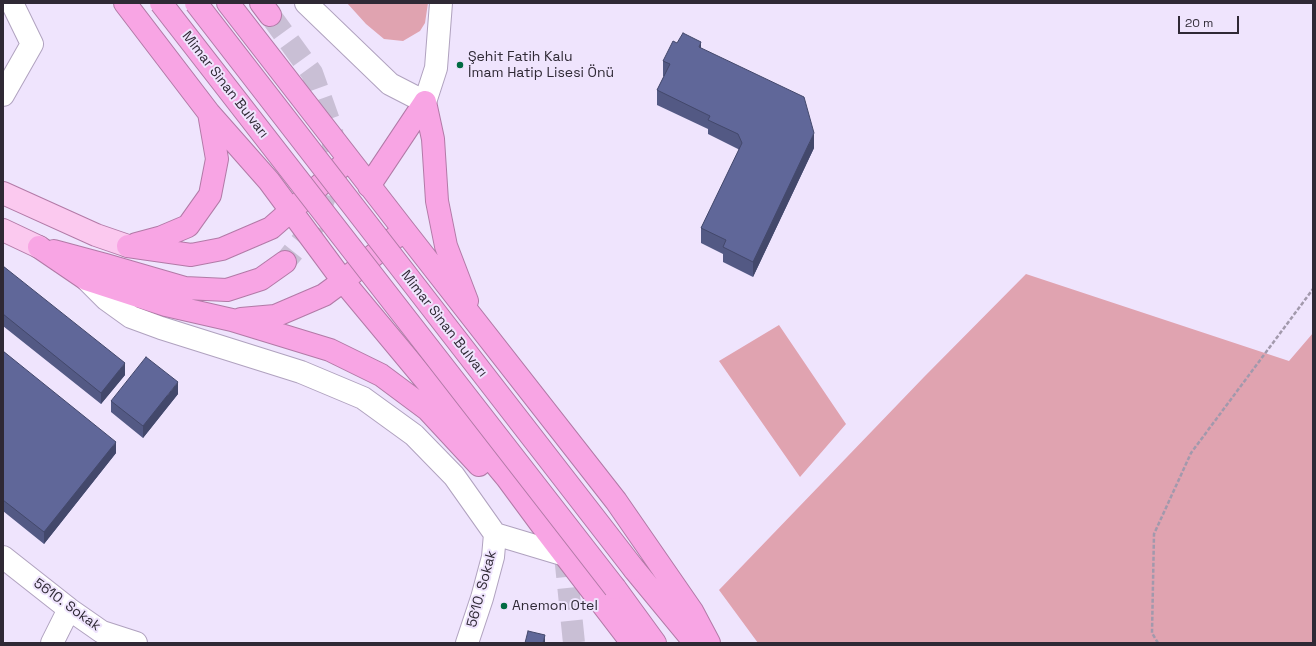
<!DOCTYPE html>
<meta charset="utf-8">
<style>
body{margin:0}
#map{position:relative;width:1316px;height:646px;overflow:hidden;background:#efe4fd;font-family:"Space Grotesk",sans-serif}
canvas{display:block}
.frame{position:absolute;inset:0;border:4px solid #2f2935;pointer-events:none}
.scale{position:absolute;left:1178px;top:16px;width:61px;height:18px;box-sizing:border-box;border:2px solid #2f2935;border-top:0;padding-left:5px;font-size:12px;line-height:14px;white-space:nowrap;color:#2f2935;-webkit-text-stroke:3px #efe4fd;paint-order:stroke}
</style>
<div id="map">
<canvas width="1316" height="646"></canvas>
<div class="frame"></div>
<div class="scale">20 m</div>
</div>
<script>
const g = document.querySelector('canvas').getContext('2d');
g.lineJoin = 'round';
function paint(path, color) {
  g.fillStyle = color;
  g.fill(path, 'evenodd');
}
function poly(rows) {
  const path = new Path2D();
  for (const r of rows) {
    path.moveTo(r[0], r[1]);
    for (let i = 2; i < r.length; i += 2) path.lineTo(r[i], r[i + 1]);
  }
  return path;
}
function strokePath(path, color, width, dash) {
  g.strokeStyle = color;
  g.lineWidth = width;
  g.lineCap = dash ? 'butt' : 'round';
  g.setLineDash(dash || []);
  g.stroke(path);
}
function write(font, color, halo, rows, align = 'center') {
  g.font = font + ' "Space Grotesk",sans-serif';
  g.lineWidth = 4;
  g.setLineDash([]);
  g.textBaseline = 'middle';
  g.strokeStyle = halo;
  g.fillStyle = color;
  for (const [text, x, y, turn = 0] of rows) {
    g.save();
    g.translate(x, y);
    g.rotate((+turn || 0) * Math.PI / 180);
    g.textAlign = isNaN(turn) ? turn : align;
    if (halo) g.strokeText(text, 0, 0);
    g.fillText(text, 0, 0);
    g.restore();
  }
}
paint(poly([
 [347,3,428,3,425,23,420,31,403,41,384,39,366,24],
 [1026,274,1289,361,1313,333,1313,643,758,643,719,590,924,377],
 [779,325,846,424,800,477,719,361]
]), '#e0a3b0');
strokePath(poly([
 [565,555,574,643]
]), '#c9bfd5', 22, [22, 11]);
strokePath(poly([
 [270,15,312,73,332,129,334,162,325,197,313,227,285,262]
]), '#c9bfd5', 22, [22, 11]);
const minor = poly([
 [306,3,390,84,425,102,436,68,441,3],
 [3,95,32,44,12,3],
 [86,279,106,299,131,317,161,328,301,372,363,398,414,435,454,476,495,534,565,555],
 [3,557,69,609,102,632,136,643],
 [52,643,69,609],
 [467,643,482,598,493,557,495,534]
]);
const major = poly([
 [3,193,96,235,128,246],
 [3,230,39,247]
]);
const highway = poly([
 [125,3,209,113,269,181,343,281,507,478,541,524,632,643],
 [228,3,404,230,616,501,692,611,709,643],
 [261,3,270,15],
 [425,102,433,139,437,201,446,246,467,301],
 [369,186,425,102],
 [136,244,162,237,188,226,210,195,217,159,209,113],
 [128,246,191,255,222,249,271,228,344,164],
 [39,247,86,279,166,305,232,320,330,350,381,375,428,410,479,465],
 [54,251,106,265,185,288,227,290,261,279,285,262],
 [241,319,275,316,324,295,343,281,398,235],
 [634,569,695,643],
 [615,588,655,643]
]);
strokePath(minor, '#b0a2bf', 24);
strokePath(major, '#b27aa7', 24);
strokePath(highway, '#b27aa7', 24);
strokePath(poly([
 [1158,643,1152,633,1154,534,1191,453,1313,289]
]), '#a299ac', 2.5, [4, 2]);
strokePath(minor, '#fff', 22);
strokePath(major, '#fbc9ef', 22);
strokePath(highway, '#f8a5e4', 22);
const highwayBridge = poly([
 [161,3,615,588],
 [196,3,634,569]
]);
strokePath(highwayBridge, '#b27aa7', 24, []);
strokePath(highwayBridge, '#f8a5e4', 22);
paint(poly([
 [677,43,701,48,814,148,753,277,723,262,723,254,701,243,701,228,739,150,738,149,708,134,708,129,657,105,657,90,664,76,663,76,663,61],
 [3,266,125,375,101,404,3,326],
 [3,351,116,453,44,544,3,511],
 [178,394,143,438,111,412,111,401]
]), '#535984');
paint(poly([
 [701,42,701,57,699,47],
 [814,133,814,148,753,277,753,262],
 [125,363,125,375,101,404,101,393],
 [178,382,178,394,143,438,143,426],
 [116,442,116,453,44,544,44,532],
 [545,635,545,643,543,643]
]), '#43486b');
const building = poly([
 [683,33,701,42,699,47,804,97,814,133,753,262,723,247,726,240,701,228,742,143,738,134,708,120,710,116,657,90,670,64,663,61,673,41,677,43,683,33],
 [3,266,125,363,101,393,3,314,3,266],
 [3,351,116,442,44,532,3,500,3,351],
 [146,357,178,382,143,426,111,401,146,357],
 [528,631,545,635,543,643,525,643,528,631]
]);
paint(building, '#606799');
strokePath(building, '#43486b', 1);
for (const [x, y, r, color] of [
 [460,65,4,"#006b42"],
 [504,606,4,"#006b42"]
]) {
  const dot = new Path2D();
  dot.arc(x, y, r, 0, 2 * Math.PI);
  g.fillStyle = color;
  g.fill(dot);
  strokePath(dot, '#efe4fd', 1.5);
}
write('14px', '#2f2935', '#efe4fd', [
 ["Şehit Fatih Kalu",468,57],
 ["İmam Hatip Lisesi Önü",468,73],
 ["Anemon Otel",512,606]
], 'left');
write('14px', '#2f2935', '#efe4fd', [
 ["Mimar Sinan Bulvarı",225,85,52],
 ["Mimar Sinan Bulvarı",444,324,52],
 ["5610. Sokak",482,589,-75],
 ["5610. Sokak",67,605,36]
]);
</script>
